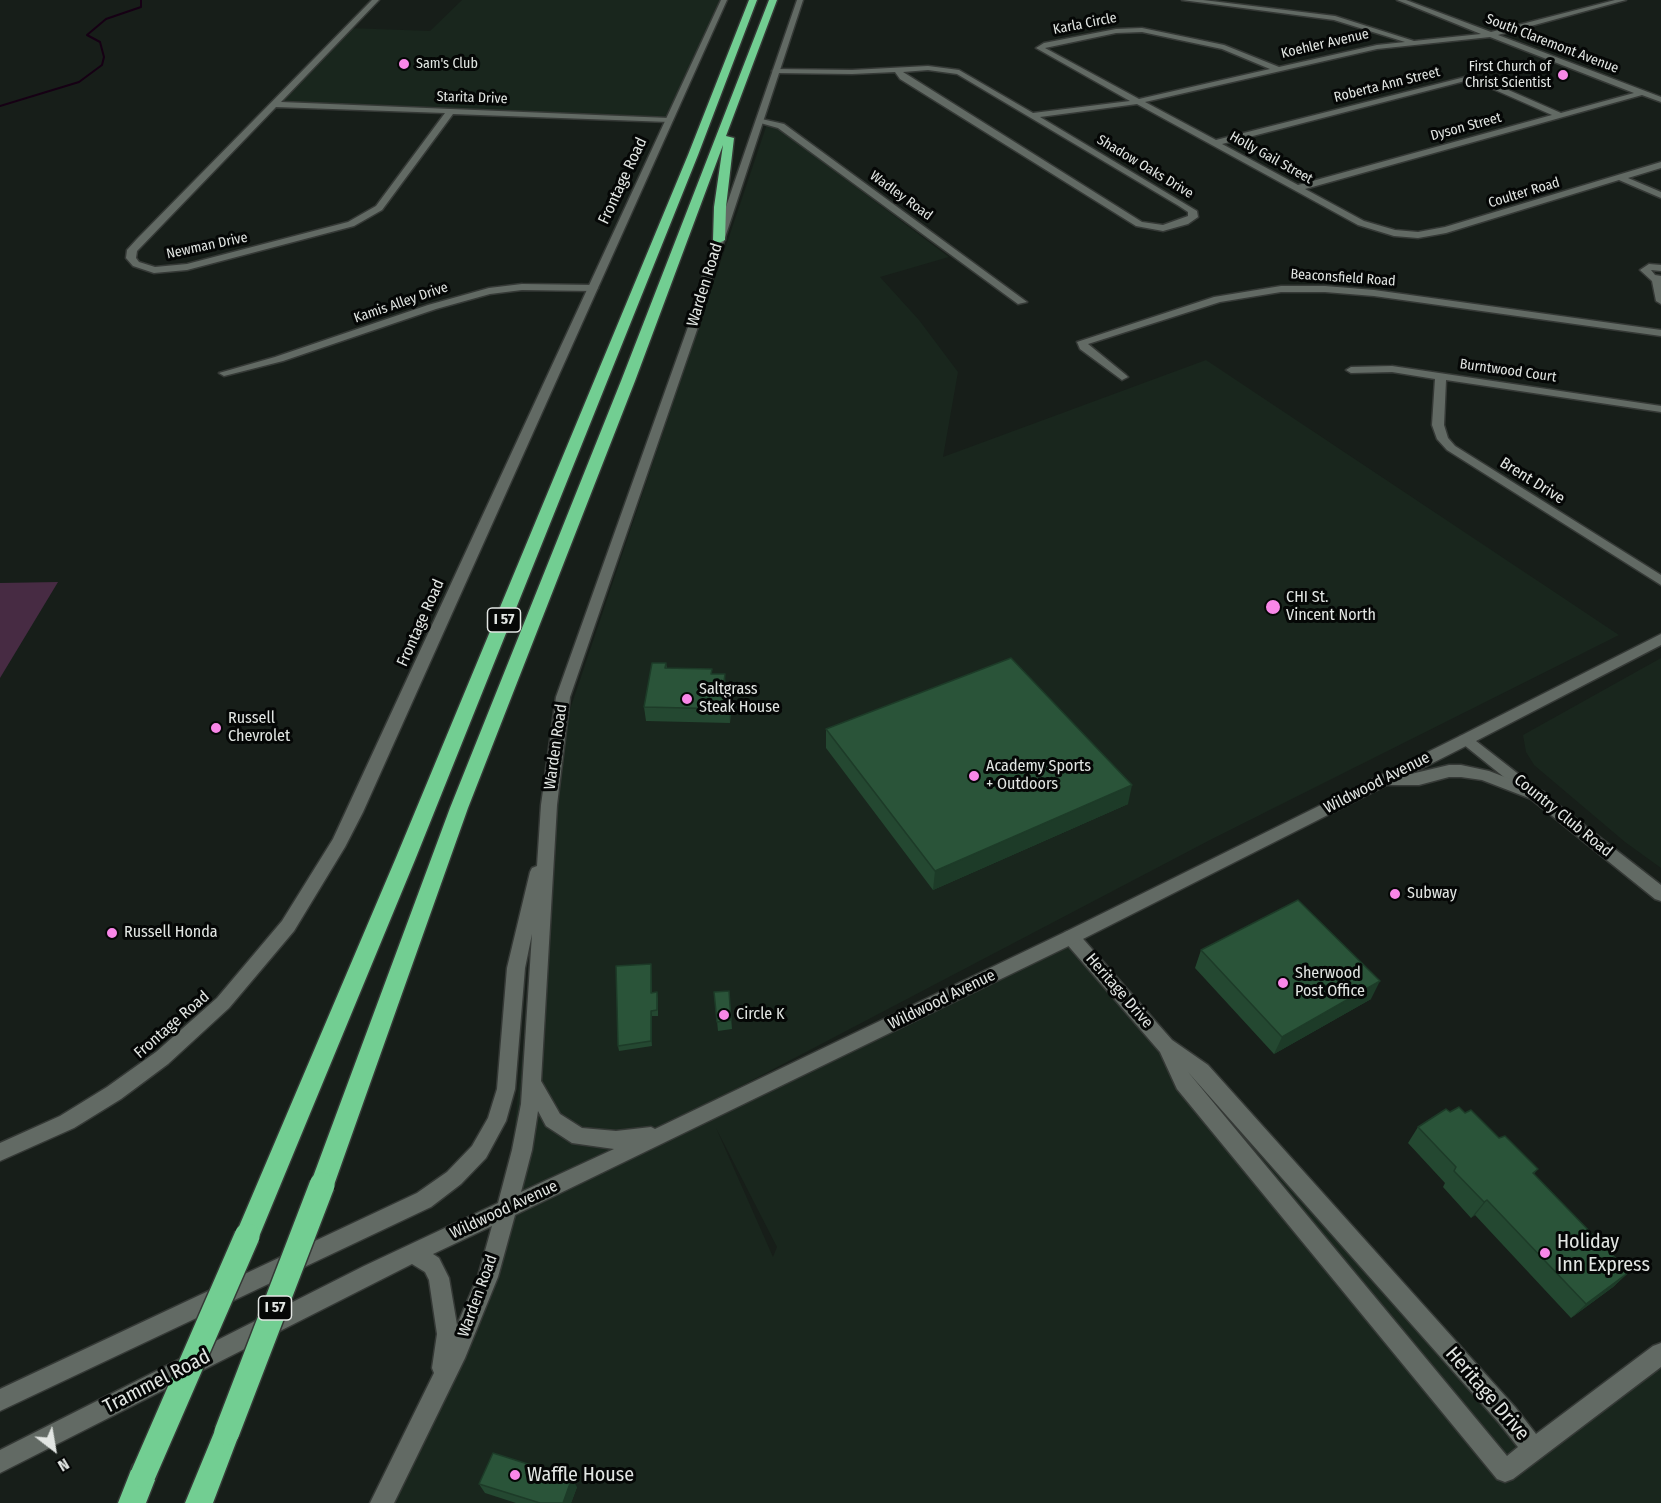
<!DOCTYPE html>
<style>
body{margin:0}
#map{position:relative;width:1661px;height:1503px;overflow:hidden;background:#171e19;font-family:"Fira Sans Condensed",sans-serif}
canvas{display:block}
.north{position:absolute;left:24px;top:1419px;width:60px;height:60px;-webkit-text-stroke:4px #050706;paint-order:stroke;rotate:149deg;font-size:16px;font-weight:700;line-height:24px;text-align:center;color:#e2e6e3}
.north::after{content:'';display:block;margin:auto;width:21px;height:27px;background:#e2e6e3;clip-path:polygon(50% 0,100% 100%,50% 72%,0 100%)}
</style>
<div id="map">
<canvas width="1661" height="1503"></canvas>
<div class="north">N</div>
</div>
<script>
const g = document.querySelector('canvas').getContext('2d');
g.lineJoin = 'round';
function paint(path, color) {
  g.fillStyle = color;
  g.fill(path, 'evenodd');
}
function poly(rows) {
  const path = new Path2D();
  for (const r of rows) {
    path.moveTo(r[0], r[1]);
    for (let i = 2; i < r.length; i += 2) path.lineTo(r[i], r[i + 1]);
  }
  return path;
}
function strokePath(path, color, width, dash) {
  g.strokeStyle = color;
  g.lineWidth = width;
  g.lineCap = dash ? 'butt' : 'round';
  g.setLineDash(dash || []);
  g.stroke(path);
}
function write(font, color, halo, rows, align = 'center') {
  g.font = font + ' "Fira Sans Condensed",sans-serif';
  g.lineWidth = 6;
  g.setLineDash([]);
  g.textBaseline = 'middle';
  g.strokeStyle = halo;
  g.fillStyle = color;
  for (const [text, x, y, turn = 0] of rows) {
    g.save();
    g.translate(x, y);
    g.rotate((+turn || 0) * Math.PI / 180);
    g.textAlign = isNaN(turn) ? turn : align;
    if (halo) g.strokeText(text, 0, 0);
    g.fillText(text, 0, 0);
    g.restore();
  }
}
paint(poly([
 [462,0,724,0,669,120,274,104,349,28,430,31],
 [768,121,949,257,880,277,919,320,958,372,943,457,1206,360,1619,635,1210,840,524,1200,1071,937,1534,1450,1661,1354,1661,1503,380,1503,488,1277,506,1209,553,760],
 [716,1128,777,1247,773,1257],
 [1661,658,1661,868,1625,842,1534,765,1526,752,1523,735]
]), '#19261d');
paint(poly([
 [58,582,0,678,0,583]
]), '#472b43');
strokePath(poly([
 [0,106,79,82,102,65,104,57,100,42,87,35,106,19,141,7,141,0]
]), '#160014', 2);
const minor = poly([
 [372,0,379,0,281,102,669,118,673,120,669,122,453,114,382,210,354,226,187,270,154,273,133,266,126,258,127,250,137,239,372,0],
 [276,107,445,113,376,206,348,222,187,264,155,267,139,262,136,258,137,251,276,107],
 [1182,0,1203,0,1335,16,1414,41,1481,34,1397,0,1406,0,1491,32,1615,0,1626,0,1498,35,1661,97,1661,102,1642,95,1305,189,1364,221,1395,230,1418,232,1445,227,1661,162,1661,168,1628,178,1661,192,1661,198,1619,180,1446,233,1418,238,1394,236,1358,225,1137,104,1040,117,1197,211,1198,217,1188,224,1163,231,1136,226,900,79,895,72,852,74,776,73,772,71,776,69,852,70,928,66,959,70,1033,113,1130,101,1036,48,1044,43,1116,29,1142,28,1224,45,1279,67,1377,45,1405,42,1334,20,1182,0],
 [1142,32,1222,49,1270,69,1139,99,1045,48,1116,33,1142,32],
 [1490,37,1634,93,1561,113,1481,78,1465,77,1216,140,1145,102,1377,49,1490,37],
 [928,70,957,74,1179,206,1188,212,1188,216,1163,225,1142,222,903,72,928,70],
 [1465,81,1477,82,1552,115,1298,185,1222,144,1465,81],
 [757,118,784,124,1027,302,1018,304,778,128,757,122,757,118],
 [1649,264,1661,265,1661,271,1651,270,1655,275,1661,276,1661,304,1656,301,1652,281,1640,270,1649,264],
 [522,284,593,285,598,288,593,291,522,290,490,294,436,309,283,361,224,376,219,373,275,357,428,305,489,288,522,284],
 [1281,286,1325,286,1374,290,1661,330,1661,336,1374,296,1325,292,1281,292,1220,302,1088,344,1126,375,1128,377,1122,380,1080,349,1077,342,1214,297,1281,286],
 [1392,366,1661,406,1661,412,1446,380,1444,425,1448,438,1455,446,1661,575,1661,585,1447,450,1437,439,1432,425,1435,379,1392,372,1351,373,1346,370,1351,367,1392,366],
 [1071,930,1077,932,1172,1040,1208,1065,1515,1407,1536,1434,1653,1346,1661,1343,1661,1367,1513,1479,1505,1482,1497,1479,1177,1089,1160,1052,1065,942,1063,937,1065,932,1071,930],
 [1188,1072,1499,1423,1518,1447,1507,1456,1188,1072]
]);
const tertiary = poly([
 [1661,634,1661,645,1476,741,1661,885,1661,901,1655,899,1458,740,1460,736,1661,634]
]);
const secondary = poly([
 [721,0,727,0,363,812,345,847,294,931,229,1008,168,1064,121,1099,74,1128,0,1161,0,1143,60,1116,107,1087,156,1052,217,998,282,921,333,839,721,0],
 [797,0,803,0,716,265,698,327,570,697,557,805,541,1081,560,1114,582,1128,616,1131,651,1127,655,1129,1065,932,1460,736,1465,735,1472,740,1470,744,1411,774,1449,765,1461,765,1489,771,1544,792,1547,796,1544,800,1539,802,1482,780,1461,777,1449,777,1419,785,1387,785,1077,942,515,1215,498,1277,465,1358,394,1503,370,1503,434,1373,432,1368,437,1334,429,1280,425,1272,412,1264,0,1473,0,1450,364,1266,498,1203,512,1150,521,1104,532,934,525,968,515,1089,506,1121,486,1158,461,1184,431,1207,0,1411,0,1389,417,1193,447,1172,472,1146,488,1118,497,1089,507,968,530,872,532,868,537,866,541,805,556,697,688,327,706,265,797,0],
 [538,1111,546,1126,572,1143,614,1149,521,1192,532,1150,538,1111],
 [492,1226,478,1276,457,1325,449,1278,439,1258,433,1254,492,1226]
]);
const motorway = poly([
 [749,0,757,0,698,155,415,860,256,1244,247,1248,238,1244,235,1236,395,860,688,155,749,0],
 [769,0,777,0,726,136,734,138,726,207,725,240,719,243,713,240,714,207,723,145,635,381,468,808,334,1185,330,1193,322,1196,314,1193,310,1185,450,808,621,381,769,0],
 [227,1419,236,1423,240,1432,213,1503,185,1503,218,1423,227,1419],
 [143,1461,153,1465,157,1475,146,1503,118,1503,133,1465,143,1461]
]);
strokePath(minor, '#353936', 3);
strokePath(tertiary, '#353936', 3);
strokePath(secondary, '#353936', 3);
strokePath(motorway, '#353936', 3);
paint(minor, '#626a64');
paint(tertiary, '#626a64');
paint(secondary, '#626a64');
paint(motorway, '#72ce92');
const motorwayBridge = poly([
 [227,1432,322,1185],
 [143,1475,247,1236]
]);
strokePath(motorwayBridge, '#353936', 28, []);
strokePath(motorwayBridge, '#72ce92', 25);
paint(poly([
 [666,663,667,668,712,674,726,688,725,696,731,710,730,723,646,721,644,707],
 [826,729,1128,804,933,890,826,748],
 [1201,950,1371,999,1274,1054,1195,968],
 [651,964,652,993,657,992,658,998,658,1016,652,1016,652,1046,619,1051,618,1046],
 [729,991,732,1029,718,1031,714,992],
 [1450,1112,1465,1113,1538,1169,1534,1174,1629,1272,1613,1287,1571,1318,1475,1215,1471,1218,1443,1187,1445,1183,1408,1143,1418,1127],
 [479,1484,577,1487,571,1503,516,1503,485,1493]
]), '#244831');
paint(poly([
 [725,674,726,688,723,709,722,696],
 [730,696,731,710,730,723,729,709],
 [1132,785,1128,804,933,890,935,871],
 [1380,981,1371,999,1274,1054,1282,1037],
 [651,1011,652,1016,652,1046,651,1041],
 [1487,1200,1475,1215,1471,1218,1484,1202],
 [1629,1272,1613,1287,1571,1318,1586,1304],
 [572,1478,577,1487,571,1503,563,1503]
]), '#1d3b28');
const building = poly([
 [1011,658,1132,785,935,871,826,729,1011,658],
 [652,663,666,663,665,668,712,669,711,674,725,674,722,696,730,696,729,709,644,707,652,663],
 [1298,900,1380,981,1282,1037,1201,950,1298,900],
 [651,964,651,993,657,992,657,1010,651,1011,651,1041,618,1046,616,966,651,964],
 [729,991,731,1020,717,1022,714,992,729,991],
 [1459,1107,1465,1113,1471,1110,1499,1138,1505,1136,1538,1169,1533,1173,1629,1272,1586,1304,1487,1200,1484,1202,1454,1171,1456,1167,1418,1127,1446,1109,1450,1112,1459,1107],
 [493,1453,572,1478,563,1503,540,1503,479,1484,493,1453]
]);
paint(building, '#2a5439');
strokePath(building, '#1d3b28', 1.5);
for (const [x, y, r, color] of [
 [404,64,6,"#f987e8"],
 [1563,75,6,"#f987e8"],
 [1273,607,8,"#f987e8"],
 [687,699,6,"#f987e8"],
 [216,728,6,"#f987e8"],
 [974,776,6,"#f987e8"],
 [1395,894,6,"#f987e8"],
 [112,933,6,"#f987e8"],
 [1283,983,6,"#f987e8"],
 [724,1015,6,"#f987e8"],
 [1545,1253,6,"#f987e8"],
 [515,1475,6,"#f987e8"]
]) {
  const dot = new Path2D();
  dot.arc(x, y, r, 0, 2 * Math.PI);
  g.fillStyle = color;
  g.fill(dot);
  strokePath(dot, '#050706', 2);
}
write('14px', '#e2e6e3', '#050706', [
 ["Karla Circle",1085,24,-11],
 ["Koehler Avenue",1325,44,-13],
 ["South Claremont Avenue",1552,44,21],
 ["Roberta Ann Street",1387,85,-14],
 ["Starita Drive",472,98,2],
 ["Dyson Street",1466,127,-15],
 ["Holly Gail Street",1271,158,29],
 ["Shadow Oaks Drive",1145,167,31],
 ["Coulter Road",1524,193,-17],
 ["Wadley Road",901,196,36],
 ["Newman Drive",207,246,-12],
 ["Beaconsfield Road",1343,278,4],
 ["Kamis Alley Drive",401,303,-19],
 ["Burntwood Court",1508,371,8]
]);
write('14px', '#e2e6e3', '#050706', [
 ["Sam's Club",416,64],
 ["First Church of",1551,67,"right"],
 ["Christ Scientist",1551,83,"right"]
], 'left');
for (const [x, y, w] of [
 [504,620,33],
 [275,1308,33]
]) {
  const box = new Path2D();
  box.roundRect(x - w / 2, y - 12, w, 24, 4.5);
  g.fillStyle = '#050706';
  g.fill(box);
  strokePath(box, '#e2e6e3', 1.5);
}
write('bold 15px', '#e2e6e3', null, [
 ["I 57",504,620],
 ["I 57",275,1308]
]);
write('16px', '#e2e6e3', '#050706', [
 ["Frontage Road",623,181,-65],
 ["Warden Road",705,285,-73],
 ["Brent Drive",1532,481,32],
 ["Frontage Road",421,623,-66],
 ["Warden Road",556,747,-82],
 ["Wildwood Avenue",1377,783,-27],
 ["Country Club Road",1563,816,39],
 ["Heritage Drive",1119,991,49],
 ["Wildwood Avenue",942,1000,-26],
 ["Frontage Road",172,1025,-41],
 ["Wildwood Avenue",504,1210,-25],
 ["Warden Road",478,1296,-70]
]);
write('16px', '#e2e6e3', '#050706', [
 ["CHI St.",1286,598],
 ["Vincent North",1286,616],
 ["Saltgrass",699,690],
 ["Steak House",699,708],
 ["Russell",228,719],
 ["Chevrolet",228,737],
 ["Academy Sports",986,767],
 ["+ Outdoors",986,785],
 ["Subway",1407,894],
 ["Russell Honda",124,933],
 ["Sherwood",1295,974],
 ["Post Office",1295,992],
 ["Circle K",736,1015]
], 'left');
write('20px', '#e2e6e3', '#050706', [
 ["Holiday",1557,1242],
 ["Inn Express",1557,1265],
 ["Waffle House",527,1475]
], 'left');
write('20px', '#e2e6e3', '#050706', [
 ["Trammel Road",157,1382,-27],
 ["Heritage Drive",1487,1394,49]
]);
</script>
